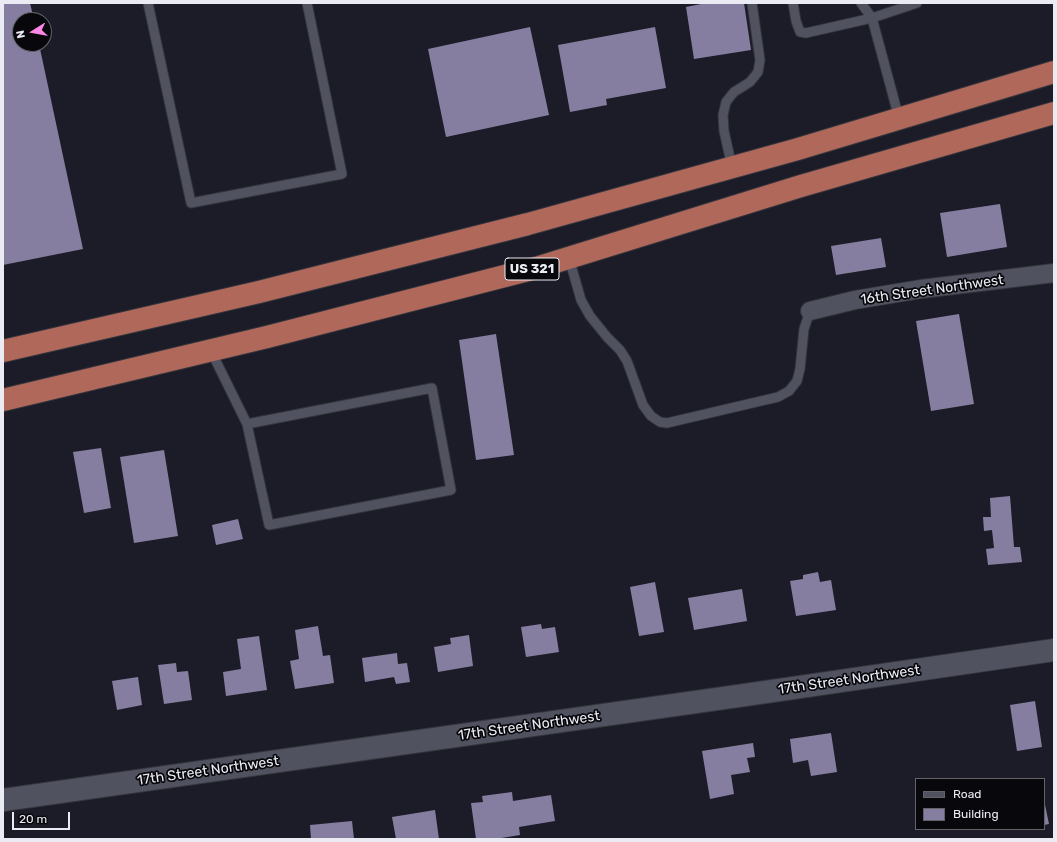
<!DOCTYPE html>
<style>
body{margin:0}
#map{position:relative;width:1057px;height:842px;overflow:hidden;background:#1c1c28;font-family:Rubik,sans-serif}
canvas{display:block}
.frame{position:absolute;inset:0;border:4px solid #ebebf4;pointer-events:none}
.legend{position:absolute;left:915px;top:778px;width:130px;height:52px;box-sizing:border-box;background:#07070c;border:1px solid #626269;margin:0;padding:5px 7px;list-style:none;font-size:12px;color:#ebebf4}
.legend li{display:flex;align-items:center;gap:8px;height:20px}
.legend b{width:20px;border:1px solid #626269}
.north{position:absolute;left:12px;top:12px;width:40px;height:40px;box-sizing:border-box;background:#07070c;border:1px solid #626269;border-radius:50%;rotate:259deg;font-size:11px;font-weight:700;line-height:16px;text-align:center;color:#ebebf4}
.north::after{content:'';display:block;margin:auto;width:14px;height:18px;background:#fc86e4;clip-path:polygon(50% 0,100% 100%,50% 72%,0 100%)}
.scale{position:absolute;left:12px;top:812px;width:58px;height:18px;box-sizing:border-box;border:2px solid #ebebf4;border-top:0;padding-left:5px;font-size:12px;line-height:14px;white-space:nowrap;color:#ebebf4;-webkit-text-stroke:3px #07070c;paint-order:stroke}
</style>
<div id="map">
<canvas width="1057" height="842"></canvas>
<div class="frame"></div>
<ul class="legend">
<li><b style="height:5px;background:#515260"></b>Road</li>
<li><b style="height:11px;background:#867ea0"></b>Building</li>
</ul>
<div class="north">N</div>
<div class="scale">20 m</div>
</div>
<script>
const g = document.querySelector('canvas').getContext('2d');
g.lineJoin = 'round';
function paint(path, color) {
  g.fillStyle = color;
  g.fill(path, 'evenodd');
}
function poly(rows) {
  const path = new Path2D();
  for (const r of rows) {
    path.moveTo(r[0], r[1]);
    for (let i = 2; i < r.length; i += 2) path.lineTo(r[i], r[i + 1]);
  }
  return path;
}
function strokePath(path, color, width, dash) {
  g.strokeStyle = color;
  g.lineWidth = width;
  g.lineCap = dash ? 'butt' : 'round';
  g.setLineDash(dash || []);
  g.stroke(path);
}
function write(font, color, halo, rows, align = 'center') {
  g.font = font + ' Rubik,sans-serif';
  g.lineWidth = 3.5;
  g.setLineDash([]);
  g.textBaseline = 'middle';
  g.strokeStyle = halo;
  g.fillStyle = color;
  for (const [text, x, y, turn = 0] of rows) {
    g.save();
    g.translate(x, y);
    g.rotate((+turn || 0) * Math.PI / 180);
    g.textAlign = isNaN(turn) ? turn : align;
    if (halo) g.strokeText(text, 0, 0);
    g.fillText(text, 0, 0);
    g.restore();
  }
}
paint(poly([
 [3,3,30,3,34,20,20,20,20,44,39,44,83,249,3,265],
 [701,3,744,3,751,50,694,59,686,7,701,4],
 [530,27,549,115,446,137,428,49],
 [655,27,666,88,606,99,607,105,570,112,558,45],
 [1000,204,1007,247,947,257,940,213],
 [881,238,886,267,836,275,831,246],
 [959,314,974,404,931,411,916,321],
 [496,334,514,455,476,460,459,340],
 [101,448,111,508,84,513,73,452],
 [164,450,178,536,134,543,120,457],
 [1010,496,1014,547,1020,547,1022,562,988,565,986,549,994,548,992,530,984,531,983,517,991,517,990,498],
 [238,519,243,539,216,545,212,525],
 [818,572,820,582,831,580,836,610,796,616,790,581,803,579,803,575],
 [655,582,664,632,639,636,630,587],
 [742,589,747,621,694,630,688,598],
 [541,624,542,629,555,627,559,652,526,657,521,627],
 [318,626,323,656,330,655,334,683,295,689,290,661,299,659,295,630],
 [469,635,473,666,438,672,434,647,451,644,450,638],
 [259,636,267,690,226,696,223,672,241,669,237,639],
 [397,653,398,664,407,663,410,682,396,684,394,677,365,682,362,658],
 [176,663,177,672,188,671,192,700,164,704,158,665],
 [138,677,142,705,117,710,112,681],
 [1035,701,1042,747,1017,751,1010,705],
 [831,733,837,772,811,776,808,760,793,763,790,739],
 [753,743,755,757,747,758,750,772,731,775,734,794,710,799,702,751],
 [512,792,513,801,551,795,555,821,519,827,520,835,495,839,476,839,471,803,483,802,482,796],
 [1044,800,1049,824,1044,825],
 [435,810,439,839,396,839,392,817],
 [352,821,354,839,311,839,310,825]
]), '#867ea0');
const service = poly([
 [148,3,191,203,342,174,307,3],
 [793,3,796,21,800,32,806,33,872,18,917,3],
 [861,3,872,18,899,118],
 [732,167,724,131,723,115,726,102,734,92,750,82,758,72,760,60,752,3],
 [569,258,581,300,590,316,607,337,620,350,627,361,643,405,651,416,660,422,667,423,778,397,789,391,797,381,800,369,804,329,810,311],
 [211,351,247,424,269,525,451,490,432,388,247,424]
]);
const minor = poly([
 [810,311,855,300,921,289,1054,273]
]);
const tertiary = poly([
 [3,800,738,696,1054,650]
]);
const trunk = poly([
 [3,351,259,292,528,224,798,149,1054,72],
 [3,400,267,337,536,268,801,186,1054,113]
]);
strokePath(service, '#35353e', 11);
strokePath(minor, '#35353e', 20);
strokePath(tertiary, '#35353e', 24);
strokePath(trunk, '#35353e', 24);
strokePath(service, '#515260', 9);
strokePath(minor, '#515260', 18);
strokePath(tertiary, '#515260', 22);
strokePath(trunk, '#b0685a', 22);
for (const [x, y, w] of [
 [532,269,54]
]) {
  const box = new Path2D();
  box.roundRect(x - w / 2, y - 11, w, 22, 3);
  g.fillStyle = '#07070c';
  g.fill(box);
  strokePath(box, '#ebebf4', 1);
}
write('bold 13px', '#ebebf4', null, [
 ["US 321",532,269]
]);
write('14px', '#ebebf4', '#07070c', [
 ["16th Street Northwest",932,290,-8],
 ["17th Street Northwest",849,680,-8],
 ["17th Street Northwest",529,726,-8],
 ["17th Street Northwest",208,771,-8]
]);
</script>
